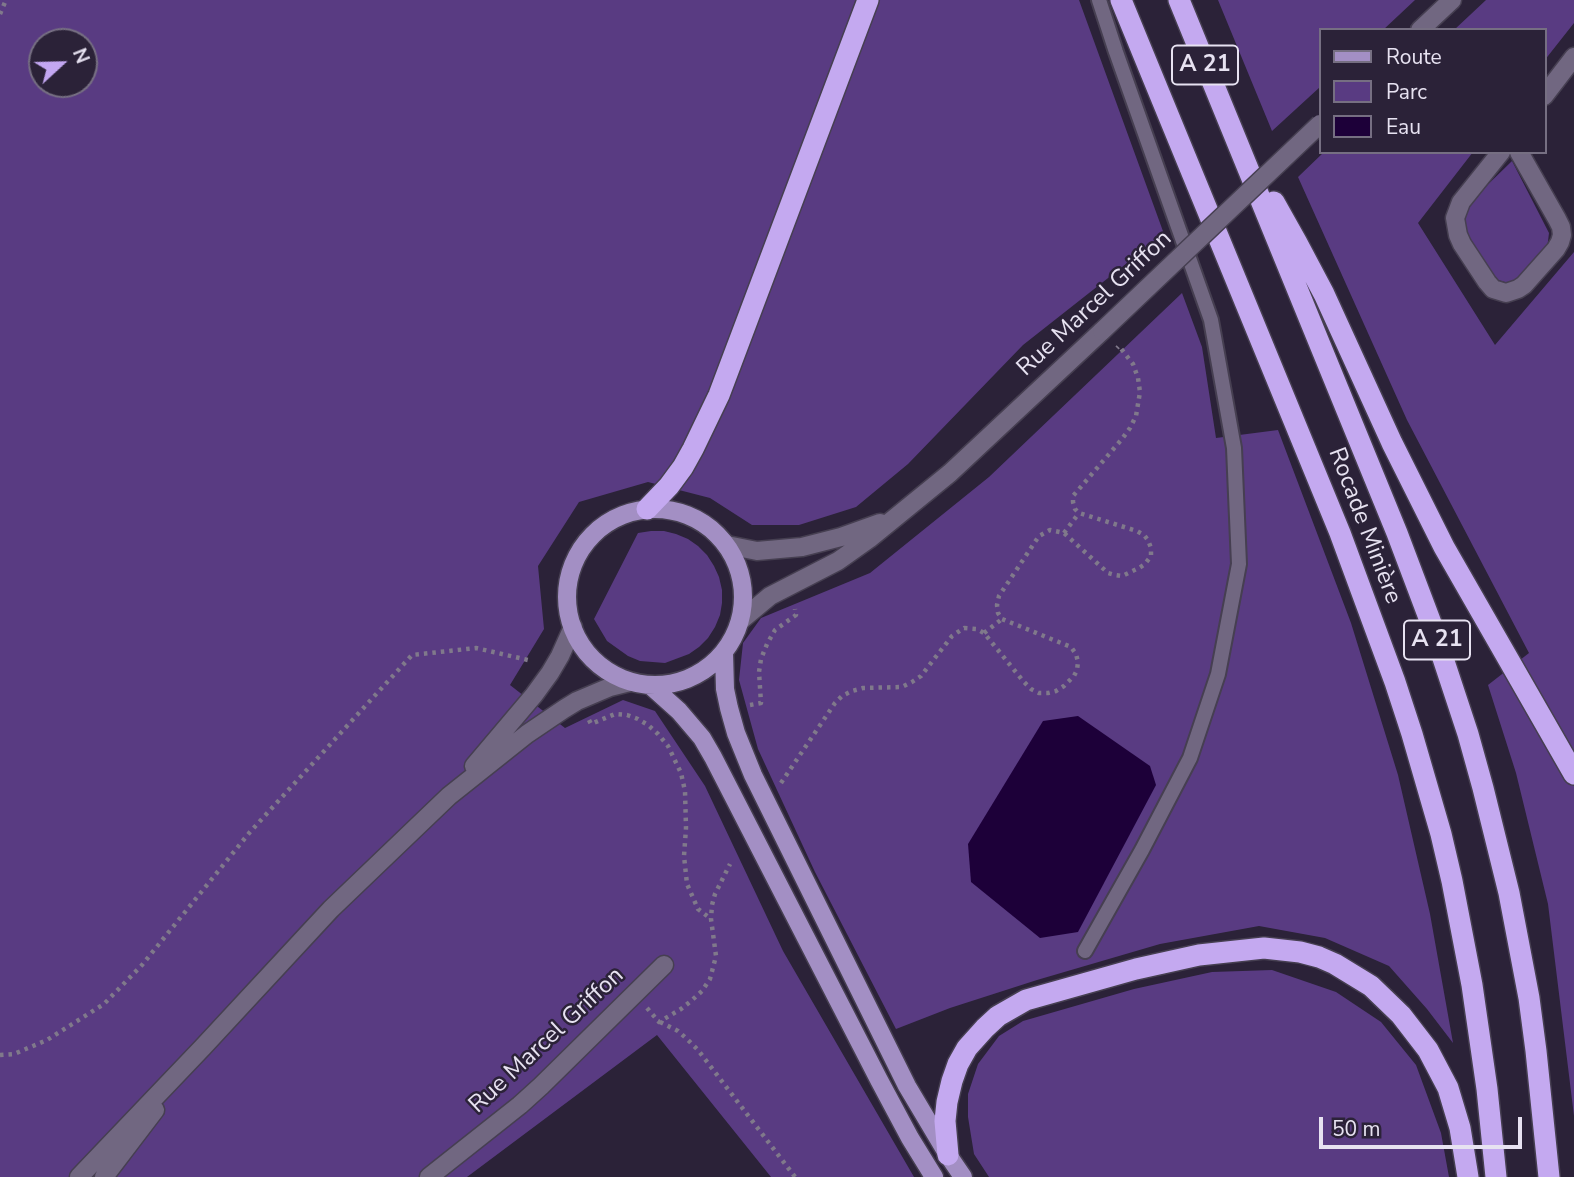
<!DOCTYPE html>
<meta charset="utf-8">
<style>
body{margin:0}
#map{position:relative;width:1574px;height:1177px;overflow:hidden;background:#2b2238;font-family:"Nunito Sans",sans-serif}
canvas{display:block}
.legend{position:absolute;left:1319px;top:28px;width:228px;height:126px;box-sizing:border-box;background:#2b2238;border:2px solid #766f82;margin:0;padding:9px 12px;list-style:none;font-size:21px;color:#e7e2f1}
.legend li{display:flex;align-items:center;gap:14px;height:35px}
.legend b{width:35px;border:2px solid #766f82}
.north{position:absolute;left:28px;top:28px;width:70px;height:70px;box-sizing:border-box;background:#2b2238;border:2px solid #766f82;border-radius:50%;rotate:68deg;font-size:19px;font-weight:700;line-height:28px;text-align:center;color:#e7e2f1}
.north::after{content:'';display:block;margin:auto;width:24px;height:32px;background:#c3a7f2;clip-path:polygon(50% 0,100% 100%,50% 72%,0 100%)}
.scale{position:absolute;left:1319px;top:1117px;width:203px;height:32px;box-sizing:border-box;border:4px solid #e7e2f1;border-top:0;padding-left:9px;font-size:21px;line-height:24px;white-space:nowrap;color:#e7e2f1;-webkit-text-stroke:5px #2b2238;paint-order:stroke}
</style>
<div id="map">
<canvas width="1574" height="1177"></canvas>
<ul class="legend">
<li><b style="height:9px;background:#a38fc4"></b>Route</li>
<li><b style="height:19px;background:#593b82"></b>Parc</li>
<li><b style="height:19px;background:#1d0039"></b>Eau</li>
</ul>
<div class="north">N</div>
<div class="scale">50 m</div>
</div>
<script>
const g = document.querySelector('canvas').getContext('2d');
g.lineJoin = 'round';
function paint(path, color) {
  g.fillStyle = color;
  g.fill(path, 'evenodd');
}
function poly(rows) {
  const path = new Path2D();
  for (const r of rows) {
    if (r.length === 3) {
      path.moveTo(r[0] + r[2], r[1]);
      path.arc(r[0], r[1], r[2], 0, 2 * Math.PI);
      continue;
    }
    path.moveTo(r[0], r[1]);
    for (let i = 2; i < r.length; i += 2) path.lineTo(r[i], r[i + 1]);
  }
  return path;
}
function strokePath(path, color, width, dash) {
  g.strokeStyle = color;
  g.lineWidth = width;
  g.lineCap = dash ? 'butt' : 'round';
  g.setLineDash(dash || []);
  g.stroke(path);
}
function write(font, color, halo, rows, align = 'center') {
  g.font = font + ' "Nunito Sans",sans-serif';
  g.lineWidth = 5;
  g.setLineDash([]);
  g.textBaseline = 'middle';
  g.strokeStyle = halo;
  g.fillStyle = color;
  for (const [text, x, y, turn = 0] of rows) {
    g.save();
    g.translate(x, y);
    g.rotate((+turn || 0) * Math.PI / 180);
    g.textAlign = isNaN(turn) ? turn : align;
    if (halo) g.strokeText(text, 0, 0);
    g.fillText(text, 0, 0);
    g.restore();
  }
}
paint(poly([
 [0,0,1079,0,1164,234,1023,345,908,464,856,507,799,525,752,525,710,498,648,482,579,502,538,566,544,629,510,685,565,728,623,700,655,711,705,786,783,951,914,1177,771,1177,657,1035,467,1177,0,1177],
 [42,42,84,42,84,84,42,84],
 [1218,0,1415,0,1383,30,1320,30,1320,87,1272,131],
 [1486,0,1574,0,1574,23,1544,61,1544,30,1454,30],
 [1324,152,1473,152,1418,223,1495,345,1574,252,1574,1116,1548,904,1516,773,1488,685,1529,653,1407,420,1298,177],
 [1512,161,1549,233,1547,249,1517,279,1508,283,1498,280,1490,274,1464,227,1466,214,1473,199],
 [1182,293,1202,347,1216,438,1278,430,1351,623,1398,775,1430,914,1453,1043,1427,1009,1389,966,1325,938,1259,926,1160,944,1037,980,950,1008,896,1029,815,872,758,749,739,680,743,643,761,618,870,573,989,477],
 [651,531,664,531,676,534,688,539,698,546,707,555,714,566,719,577,722,590,722,603,720,615,715,627,708,638,699,647,689,654,665,663,640,661,628,656,607,641,594,619,638,533],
 [1272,970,1336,992,1381,1022,1416,1065,1441,1133,1449,1177,989,1177,974,1154,968,1117,968,1094,978,1064,999,1036,1023,1021,1134,989,1212,972]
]), '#593b82');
paint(poly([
 [1078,716,1150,766,1156,785,1078,932,1040,938,971,882,968,844,1043,721]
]), '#1d0039');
const lane = poly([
 [1085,951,1142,850,1190,758,1218,674,1239,564,1234,448,1211,320,1116,52,1099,0]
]);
const street = poly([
 [1420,30,1452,0],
 [1544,96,1574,57],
 [1501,152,1461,202,1455,218,1458,235,1462,244,1487,282,1493,289,1506,293,1518,289,1524,285,1556,249,1560,242,1562,235,1561,227,1557,219,1519,152],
 [727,545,757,551,802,547,841,537,880,523],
 [740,621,770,596,838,561,869,539,950,473,1102,331],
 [429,1177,520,1105,541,1086,664,965]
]);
const secondary = poly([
 [474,766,534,695,550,673,560,656,573,627],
 [79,1177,203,1047,331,909,449,796,527,734,564,709,577,701,610,687,630,682],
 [104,1177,155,1110]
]);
const primary = poly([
 [655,597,88],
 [724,653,725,689,729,708,736,733,753,775,907,1086,948,1155,963,1177],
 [650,685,679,711,702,738,713,757,879,1080,910,1138,934,1177]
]);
const highway = poly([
 [1121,0,1340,533,1395,682,1412,734,1441,834,1452,881,1472,985,1487,1089,1496,1177],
 [1179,0,1397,533,1434,631,1468,734,1483,788,1509,893,1529,998,1536,1051,1549,1177],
 [1274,202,1297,243,1324,294,1392,443,1444,547,1574,774],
 [647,509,669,486,683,467,693,449,719,395,868,0],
 [948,1155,945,1121,947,1102,952,1081,958,1064,967,1048,985,1028,998,1016,1026,1000,1136,969,1199,955,1264,948,1300,952,1319,957,1335,964,1371,986,1401,1015,1428,1050,1448,1088,1460,1128,1468,1177]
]);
strokePath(lane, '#463f51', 18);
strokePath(street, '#463f51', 21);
strokePath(secondary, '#463f51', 21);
strokePath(primary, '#463f51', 21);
strokePath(highway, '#463f51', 24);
strokePath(poly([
 [0,14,6,0],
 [1064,533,1079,513],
 [984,633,1002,619],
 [750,705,761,703,759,672,761,659,767,644,775,630,796,615,795,609],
 [589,720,591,724,615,714,627,715,638,719,648,725,658,734,668,746,681,773,685,791,686,828,684,856,687,884,698,909,711,919],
 [781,783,835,703,842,696,852,691,863,688,902,687,912,682,921,676,952,636,964,628,977,629,984,633,1024,682,1031,689,1039,693,1048,693,1056,691,1064,686,1074,676,1077,670,1078,662,1076,654,1071,647,1002,619,998,613,997,605,999,596,1039,536,1050,530,1064,533,1108,573,1115,575,1122,576,1139,568,1145,564,1151,556,1151,548,1148,540,1144,535,1137,531,1079,513,1075,509,1073,502,1073,496,1122,439,1130,428,1136,416,1140,392,1138,378,1133,364,1119,346,1117,348],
 [647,1008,659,1022,681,1009,691,1001,702,991,710,979,716,956,711,919,712,905,715,894,730,864],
 [660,1022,678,1031,687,1039,698,1050,795,1177],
 [0,1055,14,1054,47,1040,104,1004,142,965,250,832,412,655,476,648,528,660,532,662]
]), '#80798b', 4.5, [3.5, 5]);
strokePath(lane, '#716781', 14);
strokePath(street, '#716781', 18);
strokePath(secondary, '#716781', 18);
strokePath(primary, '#a38fc4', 18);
strokePath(highway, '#c4a9f0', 21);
const streetBridge = poly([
 [1102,331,1320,124]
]);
strokePath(streetBridge, '#463f51', 21, []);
strokePath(streetBridge, '#716781', 18);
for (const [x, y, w] of [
 [1205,65,66],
 [1437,640,66]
]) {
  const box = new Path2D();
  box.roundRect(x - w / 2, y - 19.5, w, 39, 5);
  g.fillStyle = '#2b2238';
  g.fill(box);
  strokePath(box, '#e7e2f1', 2);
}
write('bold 23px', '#e7e2f1', null, [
 ["A 21",1205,65],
 ["A 21",1437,640]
]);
write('24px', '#e7e2f1', '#2b2238', [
 ["Rue Marcel Griffon",1095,304,-43],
 ["Rocade Minière",1364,526,69],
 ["Rue Marcel Griffon",547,1041,-43]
]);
</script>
